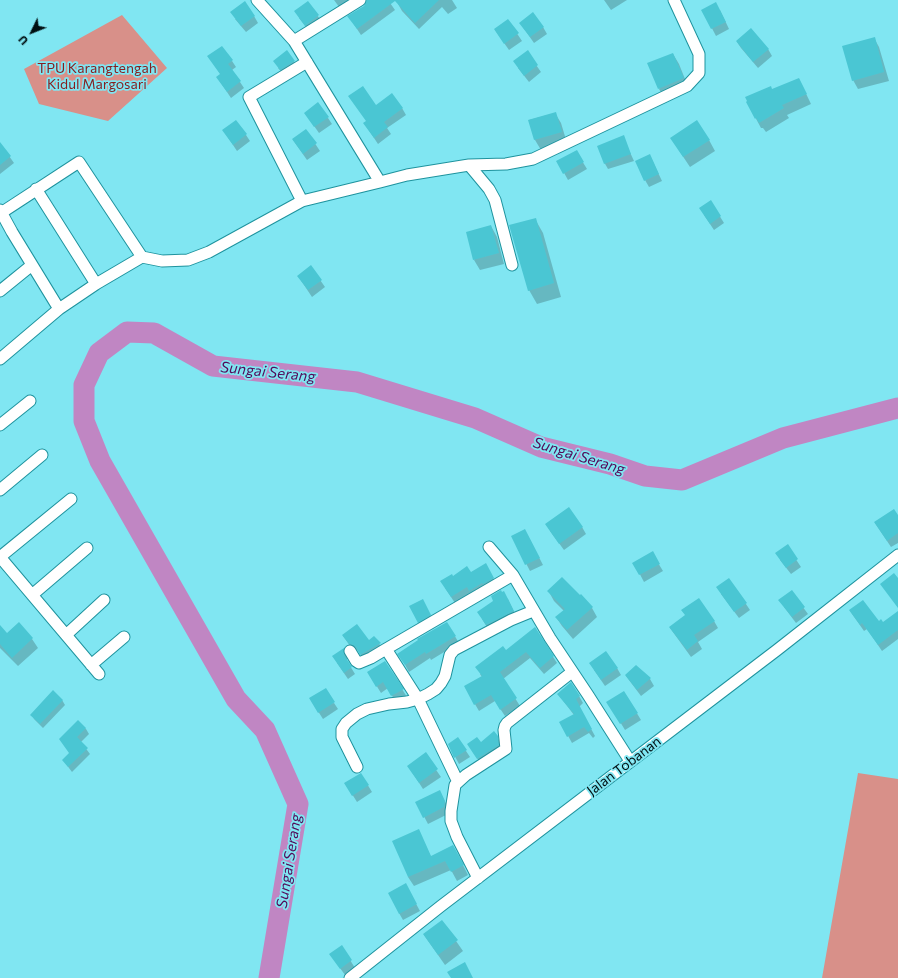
<!DOCTYPE html>
<style>
body{margin:0}
#map{position:relative;width:898px;height:978px;overflow:hidden;background:#80e6f2;font-family:Commissioner,sans-serif}
canvas{display:block}
.north{position:absolute;left:12px;top:12px;width:40px;height:40px;-webkit-text-stroke:3px #80e6f2;paint-order:stroke;rotate:227deg;font-size:11px;font-weight:700;line-height:16px;text-align:center;color:#000f12}
.north::after{content:'';display:block;margin:auto;width:14px;height:18px;background:#000f12;clip-path:polygon(50% 0,100% 100%,50% 72%,0 100%)}
</style>
<div id="map">
<canvas width="898" height="978"></canvas>
<div class="north">U</div>
</div>
<script>
const g = document.querySelector('canvas').getContext('2d');
g.lineJoin = 'round';
function paint(path, color) {
  g.fillStyle = color;
  g.fill(path, 'evenodd');
}
function poly(rows) {
  const path = new Path2D();
  for (const r of rows) {
    path.moveTo(r[0], r[1]);
    for (let i = 2; i < r.length; i += 2) path.lineTo(r[i], r[i + 1]);
  }
  return path;
}
function strokePath(path, color, width, dash) {
  g.strokeStyle = color;
  g.lineWidth = width;
  g.lineCap = dash ? 'butt' : 'round';
  g.setLineDash(dash || []);
  g.stroke(path);
}
function write(font, color, halo, rows, align = 'center') {
  g.font = font + ' Commissioner,sans-serif';
  g.lineWidth = 3.5;
  g.setLineDash([]);
  g.textBaseline = 'middle';
  g.strokeStyle = halo;
  g.fillStyle = color;
  for (const [text, x, y, turn = 0] of rows) {
    g.save();
    g.translate(x, y);
    g.rotate((+turn || 0) * Math.PI / 180);
    g.textAlign = isNaN(turn) ? turn : align;
    if (halo) g.strokeText(text, 0, 0);
    g.fillText(text, 0, 0);
    g.restore();
  }
}
paint(poly([
 [122,15,167,68,108,121,39,104,24,69],
 [858,773,898,779,898,978,822,978]
]), '#d89089');
paint(poly([
 [334,0,362,0,342,11],
 [366,0,388,0,395,10,361,35,353,23,367,4,368,1],
 [402,0,452,0,457,8,448,14,442,7,419,29,402,11,398,4],
 [604,0,627,0,611,10],
 [308,2,322,22,310,32,299,18],
 [720,10,729,29,716,36,703,11],
 [254,16,258,23,246,32,235,19],
 [508,20,522,41,509,50,495,30],
 [520,23,543,27,547,34,534,43],
 [874,38,879,47,889,81,858,89,853,80],
 [737,42,768,49,772,56,758,68,741,48],
 [287,51,298,68,285,76,278,68],
 [527,52,541,72,529,82,518,68],
 [673,54,679,64,689,89,665,99,659,89],
 [232,61,236,67,232,70,244,88,231,98,217,77,221,75,213,63],
 [799,79,811,104,787,115,789,118,766,132,763,128,761,128,747,102],
 [376,106,402,108,406,115,387,128,391,134,378,144,364,123,367,121],
 [305,113,328,118,332,124,319,133],
 [555,113,561,123,567,143,541,150,535,140,529,120],
 [223,130,246,135,250,141,237,151],
 [306,130,320,151,307,160,293,140],
 [623,137,634,161,608,169,604,162],
 [709,140,715,151,690,167,678,149],
 [0,143,14,163,0,174],
 [576,151,587,169,568,180,558,162],
 [653,162,662,181,649,187,645,180],
 [711,202,724,223,714,230,704,215],
 [535,219,543,233,561,297,537,304,529,290],
 [491,226,497,237,504,264,480,270,474,260],
 [311,267,325,287,312,297,298,276],
 [898,516,898,543,891,547,875,523],
 [582,527,586,534,564,550,550,531],
 [512,536,528,536,543,565,530,571],
 [787,546,801,567,791,574,780,560],
 [652,553,663,571,644,582,634,563],
 [486,565,497,585,455,603,445,588,452,577,470,573],
 [729,579,750,610,739,618,721,594],
 [791,591,808,614,796,623,784,607],
 [549,592,580,597,581,595,592,608,597,617,573,639,562,626,556,617,564,611,554,601],
 [502,594,508,599,517,618,490,632,482,619],
 [426,607,434,622,422,629,418,622],
 [850,611,883,623,898,612,898,639,882,651,867,629,864,631],
 [714,621,718,628,698,642,702,649,691,657,670,628],
 [447,623,459,643,431,660,430,658,409,672,403,661],
 [19,624,32,639,38,648,18,666,0,648,0,626,7,634],
 [535,628,557,663,544,674,530,658,503,679,520,706,505,716,495,701,479,711,465,687,482,677,480,674],
 [343,636,369,641,374,637,383,649,364,660,360,653,357,650,353,650],
 [344,649,347,655,347,661,355,674,348,679,337,663],
 [385,662,407,697,396,703,388,688,381,693,368,672],
 [636,666,650,679,654,686,641,696,626,676],
 [617,668,621,675,605,686,594,670],
 [624,692,641,720,625,730,608,702],
 [558,694,579,696,583,703,579,707,595,736,593,738,589,733,572,743,561,723,574,715],
 [62,700,65,705,43,728,34,719,32,715],
 [334,703,338,709,323,719,314,705],
 [78,721,86,729,89,734,81,742,90,754,72,772,63,760,70,754],
 [497,737,501,744,502,752,482,765,472,751,480,743],
 [458,739,470,757,459,764,449,745],
 [425,754,441,777,423,789,412,772],
 [361,774,372,792,357,802,345,783],
 [443,798,449,809,448,814,428,824,417,803],
 [419,831,431,857,458,855,468,875,457,881,451,870,414,886,408,877],
 [409,891,420,911,403,920,399,913],
 [442,921,463,951,445,965,424,935],
 [342,947,355,968,345,975,335,961]
]), '#0003');
strokePath(poly([
 [269,978,298,804,265,730,236,699,100,461,84,421,84,385,99,353,127,332,154,333,213,366,357,382,475,418,541,447,610,464,645,476,682,480,783,438,898,408]
]), '#c086c3', 21);
paint(poly([
 [367,0,439,0,415,23,395,1,357,29,347,16,364,6],
 [245,1,255,16,241,26,230,12],
 [308,1,319,15,305,26,294,11],
 [716,2,726,22,711,29,701,10],
 [533,12,544,27,530,37,519,23],
 [508,19,519,33,504,44,494,29],
 [751,28,769,49,753,62,736,41],
 [875,37,884,72,852,81,842,46],
 [222,46,233,60,228,64,241,81,227,92,216,77,220,74,207,56],
 [287,50,295,61,280,70,273,61],
 [528,50,538,65,524,76,513,61],
 [673,53,684,78,658,89,647,63],
 [799,78,807,94,782,105,784,108,759,123,756,118,755,119,746,102,747,101,745,97,771,86,772,89],
 [363,86,376,105,392,93,403,108,384,122,388,127,374,138,363,123,366,121,348,96],
 [318,102,329,117,314,127,304,113],
 [556,112,562,132,534,140,528,120],
 [236,120,247,134,233,145,222,130],
 [697,120,710,140,683,157,670,138],
 [306,129,317,143,303,154,292,139],
 [624,135,631,154,604,164,597,146],
 [0,142,11,156,0,165],
 [577,150,584,162,563,174,556,161],
 [650,154,659,174,644,181,635,161],
 [711,200,721,216,710,224,699,208],
 [536,218,554,283,528,291,509,225],
 [491,225,499,253,473,260,466,232],
 [311,265,322,280,308,290,297,276],
 [569,507,583,527,559,544,545,524],
 [894,509,898,515,898,533,887,541,874,522],
 [525,529,540,558,525,565,511,536],
 [788,544,798,559,786,568,775,553],
 [653,551,660,564,639,575,632,563],
 [486,563,494,578,483,584,482,583,469,591,467,587,451,597,440,581,452,574,453,576,467,566,471,572],
 [894,573,898,578,898,608,880,584],
 [562,577,580,595,581,594,593,607,567,630,555,617,565,609,547,591],
 [729,578,747,603,734,612,716,587],
 [501,590,502,592,504,591,514,611,486,625,477,612,493,601,491,596],
 [792,590,805,607,792,617,778,600],
 [699,598,715,621,694,635,698,641,687,650,669,627,685,615,681,610],
 [423,599,431,615,418,623,409,606],
 [863,600,879,621,881,619,883,622,898,611,898,630,878,645,862,623,860,625,849,610],
 [19,622,33,638,12,658,0,644,0,625,7,633],
 [447,622,456,636,426,654,425,652,405,665,397,654,418,640,417,639],
 [357,624,369,640,374,636,381,643,360,655,356,647,353,645,349,644,342,635],
 [535,627,554,656,540,668,526,652,500,672,517,698,500,710,491,695,474,705,464,686,482,676,475,667,503,646,506,650],
 [344,648,344,655,352,667,344,673,332,656],
 [606,651,618,668,601,680,589,663],
 [385,661,404,689,391,696,383,682,376,687,367,672],
 [636,665,651,678,637,690,625,675],
 [571,682,580,696,576,699,592,729,588,732,584,727,567,737,559,722,574,714,557,694],
 [326,688,335,702,318,713,309,698],
 [53,690,63,700,40,724,30,715],
 [624,691,638,713,620,724,606,702],
 [78,720,86,728,77,737,88,748,68,767,62,760,69,753,59,739],
 [494,731,498,736,499,745,477,759,467,744,477,737,481,742],
 [458,737,467,750,454,758,448,744],
 [426,752,438,769,419,783,407,766],
 [361,773,369,785,352,796,344,783],
 [440,790,445,801,444,807,423,818,415,802],
 [419,829,431,856,453,845,464,865,451,872,445,861,408,877,392,841],
 [406,883,417,904,399,914,388,893],
 [442,920,458,940,438,955,423,934],
 [342,945,352,960,340,969,329,954],
 [465,962,473,978,451,978,447,972]
]), '#4ac6d3');
const minor = poly([
 [257,0,294,41,380,182,407,175,469,165,506,164,533,159,687,86,699,73,699,54,674,0],
 [294,41,360,0],
 [469,165,489,189,495,200,512,265],
 [36,189,96,284],
 [302,201,249,97,307,62],
 [0,210,12,232,59,309],
 [142,257,162,261,188,260,209,252,302,201,380,182],
 [0,291,32,265],
 [0,359,59,309,96,284,142,257,79,162,1,213],
 [0,425,30,401],
 [0,490,42,455],
 [489,547,513,575,550,638,588,695,630,761],
 [0,557,99,674],
 [0,557,71,499],
 [32,595,87,548],
 [66,635,104,600],
 [386,649,513,575],
 [350,651,356,661,359,663,371,658,386,649,418,699,458,782],
 [91,665,124,637],
 [357,767,342,737,342,729,346,723,357,714,367,709,389,704,407,702,418,699,428,694,436,689,441,683,445,676,450,655,454,650,511,620,533,611],
 [478,878,457,837,451,821,451,811,455,785,466,775,506,749,504,730,505,726,507,723,572,672],
 [350,978,441,906,777,650,898,555]
]);
strokePath(minor, '#1e939e', 13);
strokePath(minor, '#fff', 11);
write('14px', '#861e1f', '#80e6f2', [
 ["TPU Karangtengah",97,68],
 ["Kidul Margosari",97,84]
]);
write('14px', '#000f12', '#80e6f2', [
 ["Jalan Tobanan",624,766,-37]
]);
write('italic 15px', '#540b59', '#80e6f2', [
 ["Sungai Serang",268,372,6],
 ["Sungai Serang",579,456,17],
 ["Sungai Serang",289,861,-81]
]);
</script>
